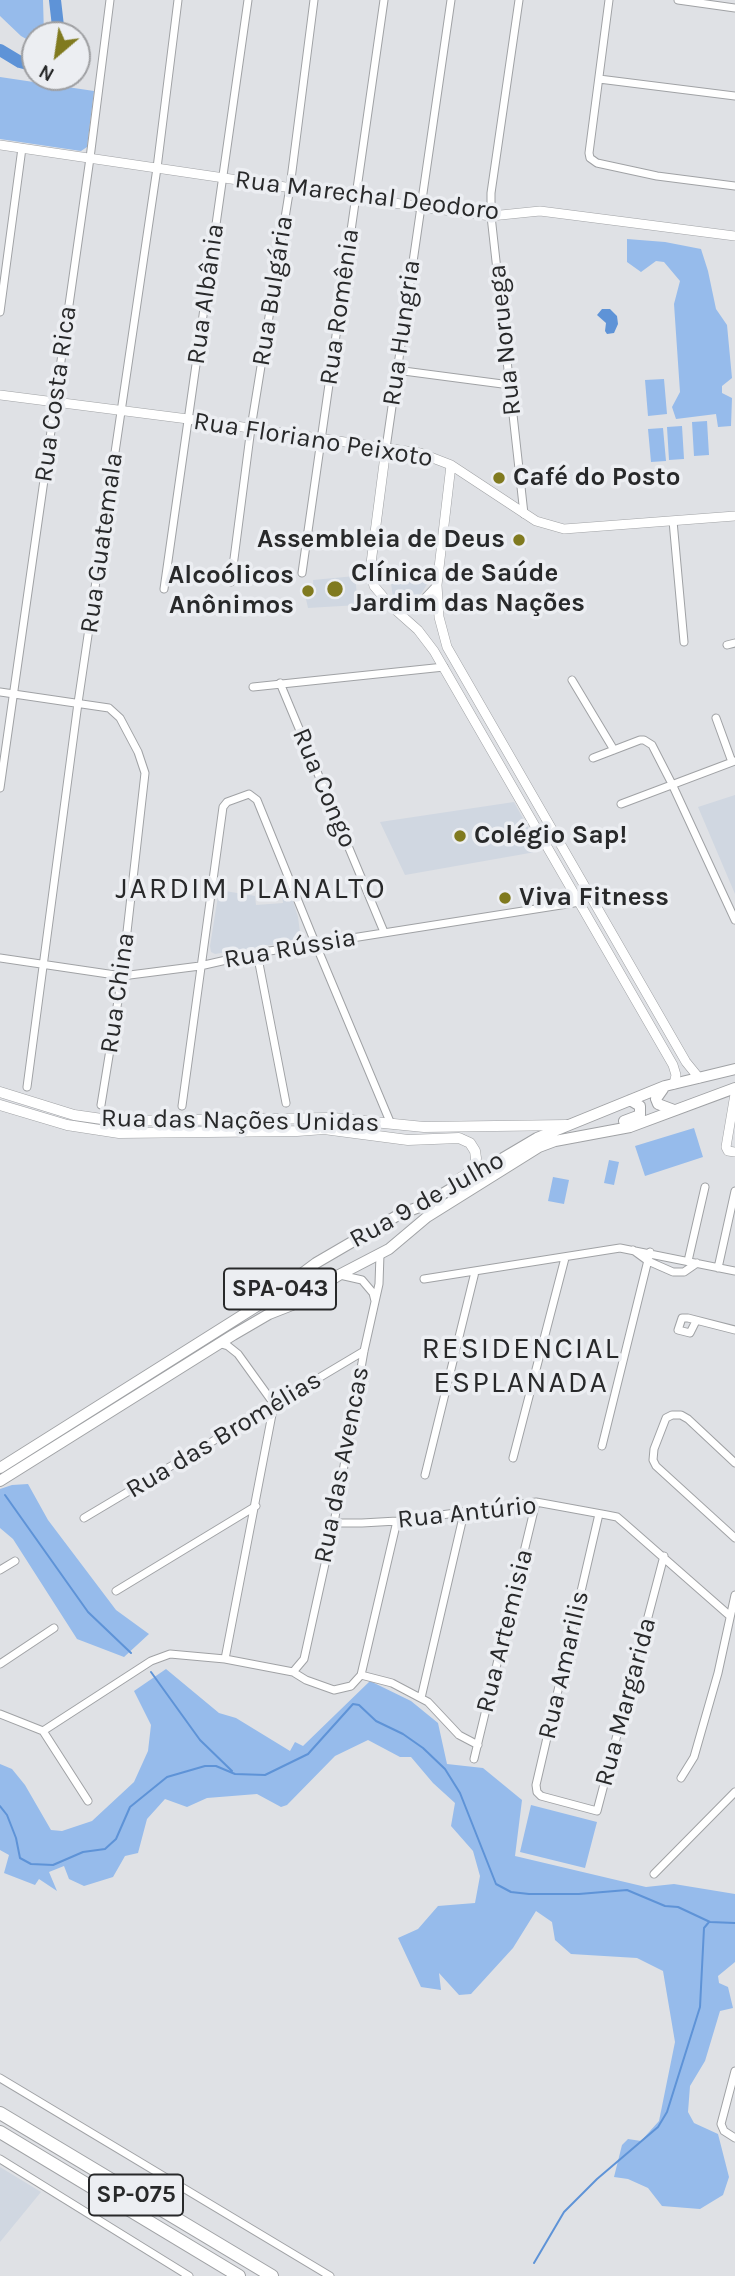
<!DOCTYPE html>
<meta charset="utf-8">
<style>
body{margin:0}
#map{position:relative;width:735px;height:2276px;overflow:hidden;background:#dfe1e5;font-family:Karla,sans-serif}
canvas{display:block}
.north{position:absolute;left:21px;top:21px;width:70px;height:70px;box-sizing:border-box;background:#eceef2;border:2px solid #9e9fa2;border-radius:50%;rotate:209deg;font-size:19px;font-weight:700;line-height:28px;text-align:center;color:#28292a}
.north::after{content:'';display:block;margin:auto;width:24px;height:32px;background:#807a1f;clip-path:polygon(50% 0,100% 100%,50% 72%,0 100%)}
</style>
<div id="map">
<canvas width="735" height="2276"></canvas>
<div class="north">N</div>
</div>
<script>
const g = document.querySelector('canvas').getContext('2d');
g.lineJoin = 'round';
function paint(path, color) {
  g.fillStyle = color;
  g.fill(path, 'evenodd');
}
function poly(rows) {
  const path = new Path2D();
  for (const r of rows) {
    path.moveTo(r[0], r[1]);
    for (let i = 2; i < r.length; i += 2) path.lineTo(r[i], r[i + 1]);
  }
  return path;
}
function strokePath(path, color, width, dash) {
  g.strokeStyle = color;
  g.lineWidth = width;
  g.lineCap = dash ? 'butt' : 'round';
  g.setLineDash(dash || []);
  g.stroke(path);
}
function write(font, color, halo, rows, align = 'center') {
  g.font = font + ' Karla,sans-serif';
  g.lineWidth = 7;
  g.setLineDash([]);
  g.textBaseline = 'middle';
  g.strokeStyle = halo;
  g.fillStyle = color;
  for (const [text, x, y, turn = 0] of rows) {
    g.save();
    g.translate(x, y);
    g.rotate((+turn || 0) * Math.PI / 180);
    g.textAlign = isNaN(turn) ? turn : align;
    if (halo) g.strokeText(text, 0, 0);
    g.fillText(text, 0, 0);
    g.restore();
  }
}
paint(poly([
 [431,567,429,581,421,594,393,598,389,569],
 [355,576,358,605,308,608,306,599,314,597,313,580],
 [735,795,735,894,698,807],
 [514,802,541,851,405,875,380,822],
 [219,890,255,896,256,905,283,903,282,894,290,891,298,917,301,940,215,954,211,952,210,946],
 [0,2167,41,2192,0,2242]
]), '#d0d7e1');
paint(poly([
 [0,0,43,0,44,35,35,35,35,44,21,36,0,16],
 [0,77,94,91,87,147,81,151,0,139],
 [627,239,665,242,701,249,708,271,716,309,727,325,732,378,722,386,722,393,732,398,731,426,718,427,716,414,676,419,672,407,680,392,674,304,680,281,664,262,656,261,641,272,627,262],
 [664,379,667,414,648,416,645,380],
 [707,421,709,455,694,456,692,422],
 [682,426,684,459,669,460,667,427],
 [663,428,666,461,651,462,648,429],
 [694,1128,703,1157,645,1176,635,1146],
 [609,1160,619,1162,614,1185,604,1183],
 [553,1177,569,1180,564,1204,548,1201],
 [28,1484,48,1520,116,1610,149,1634,124,1657,77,1639,13,1539,0,1528,0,1489,12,1485],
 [166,1669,219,1713,236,1718,290,1751,295,1742,303,1746,370,1681,411,1701,438,1723,447,1764,483,1768,522,1800,515,1856,646,1887,674,1884,735,1894,735,1962,718,1976,719,1983,728,1987,733,2008,720,2011,705,2061,690,2086,688,2112,694,2123,718,2134,729,2177,723,2195,700,2209,662,2206,648,2188,628,2179,614,2177,622,2145,628,2139,641,2141,659,2121,675,2042,663,1971,637,1958,571,1954,555,1940,552,1922,536,1911,513,1948,471,1994,459,1995,439,1973,441,1990,421,1987,398,1938,418,1929,438,1906,475,1903,480,1876,473,1851,451,1826,455,1803,433,1783,411,1757,400,1757,368,1740,335,1756,287,1805,281,1807,257,1794,207,1798,187,1807,165,1799,147,1819,138,1853,125,1856,113,1877,84,1886,69,1879,64,1866,49,1872,57,1891,39,1879,35,1885,4,1873,9,1855,0,1850,0,1764,12,1769,25,1785,51,1830,62,1831,92,1821,134,1782,148,1751,151,1725,134,1691],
 [531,1805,597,1822,585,1868,520,1852]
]), '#96bbeb');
paint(poly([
 [602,309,610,309,617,316,618,324,614,333,607,334,605,331,606,323,597,315]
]), '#5e93d7');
strokePath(poly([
 [5,1495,88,1612,131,1653],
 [151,1672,200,1740,232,1771],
 [0,1806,7,1815,16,1838,20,1858,31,1864,53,1865,83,1852,105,1849,116,1839,130,1807,167,1777,205,1766,216,1766,235,1774,265,1775,308,1754,353,1704,359,1705,376,1721,403,1734,423,1748,445,1769,460,1793,496,1884,511,1892,529,1894,579,1894,627,1890,665,1906,678,1907,710,1922,735,1923],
 [534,2263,564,2212,597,2179,658,2127,667,2112,700,2007,704,1928,709,1922]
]), '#5e93d7', 2);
strokePath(poly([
 [55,0,59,35],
 [0,50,20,62,35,66]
]), '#5e93d7', 12);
const minor = poly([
 [519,0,491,193,491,216,524,514],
 [609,0,589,153,590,158,597,163,657,176,735,186],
 [678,0,735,8],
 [599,79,735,96],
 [0,312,22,148],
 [396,370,510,385],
 [386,448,451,0],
 [673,521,684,642],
 [302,573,384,0],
 [231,582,251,428,290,187,314,0],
 [164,589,248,0],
 [391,606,406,607,420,603,437,585],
 [727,645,735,643],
 [572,680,614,750],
 [280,683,384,932],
 [253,687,444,667],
 [0,692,109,708,120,718,138,752,145,773,122,976,101,1105],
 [716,718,732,762],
 [593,758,640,740,644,740,652,745,672,784,735,920],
 [0,788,90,158,110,0],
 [621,804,735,761],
 [257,953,286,1103],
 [0,958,122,976,200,966,257,953,580,902],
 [27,1087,78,703,157,168,178,0],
 [182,1106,223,807,227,802,249,794,257,800,316,945,391,1124],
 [633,1250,648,1261,673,1272,684,1272,697,1263],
 [688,1261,705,1187],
 [718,1268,735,1191],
 [340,1275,362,1280,373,1293,375,1301],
 [424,1279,620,1248,735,1271],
 [696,1321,690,1333,678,1330,682,1318,688,1318,735,1330],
 [218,1343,228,1346,238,1354,274,1404,225,1659],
 [602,1446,650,1252],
 [513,1458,565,1258],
 [735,1463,688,1419,681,1415,672,1415,666,1418,654,1449,653,1460,656,1466,735,1538],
 [425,1475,475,1272],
 [599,1514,536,1785,537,1792,541,1796,597,1811,664,1556],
 [84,1518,364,1351],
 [334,1523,362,1523,397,1521,536,1502,607,1515,617,1517,624,1523,730,1616],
 [0,1570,15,1561],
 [116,1591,256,1506],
 [0,1664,54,1628],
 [293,1672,304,1659,334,1523,364,1351,379,1284,380,1254],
 [361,1675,397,1521],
 [421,1698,464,1513],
 [0,1714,43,1731,88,1801],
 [43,1731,151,1661,170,1654,225,1659,293,1672,306,1680,334,1690,351,1686,361,1675,392,1683,428,1702,459,1735,478,1745],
 [474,1759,536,1502],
 [681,1778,694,1757,718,1673,735,1595],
 [654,1874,735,1792],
 [735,2071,721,2124,724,2131,735,2138],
 [0,2078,330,2276],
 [0,2159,189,2276]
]);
const tertiary = poly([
 [0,145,421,207,491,216,540,211,735,236],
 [0,395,188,419,420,453,451,465,536,521,564,529,735,516],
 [386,448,370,571,374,586,391,606,418,630,434,651,673,1065,676,1075,674,1084],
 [451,465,437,585,439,617,447,647,686,1062,699,1078],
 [735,1094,726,1147,728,1151,735,1152]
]);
const secondary = poly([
 [0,1092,74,1115,116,1121,333,1118,424,1127,567,1125],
 [0,1105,67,1125,119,1133,297,1131,324,1129,408,1140,459,1138,470,1143,475,1151,476,1158,475,1168,456,1181]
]);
const primary = poly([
 [663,1089,656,1099,658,1104,674,1110],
 [624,1121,640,1115,640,1106,630,1100],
 [0,1468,265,1301,316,1263,400,1214,422,1206,537,1138,665,1086,735,1069],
 [0,1481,233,1335,269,1314,292,1305,339,1275,389,1249,427,1217,539,1147,555,1141,630,1127,735,1088]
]);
const motorway = poly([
 [0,2113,272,2276],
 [0,2132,239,2276]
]);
strokePath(minor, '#a0a2a5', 9);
strokePath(tertiary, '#a0a2a5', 10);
strokePath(secondary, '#a0a2a5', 11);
strokePath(primary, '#a0a2a5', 12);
strokePath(motorway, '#a0a2a5', 14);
strokePath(minor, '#fff', 7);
strokePath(tertiary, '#fff', 9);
strokePath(secondary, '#fff', 10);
strokePath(primary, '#fff', 10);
strokePath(motorway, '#fff', 12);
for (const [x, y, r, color] of [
 [499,478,7,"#807a1f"],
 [519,540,7,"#807a1f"],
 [335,589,9,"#807a1f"],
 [308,591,7,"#807a1f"],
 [460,836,7,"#807a1f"],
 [505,898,7,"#807a1f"]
]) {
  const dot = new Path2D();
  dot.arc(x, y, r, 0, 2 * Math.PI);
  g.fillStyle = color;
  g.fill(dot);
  strokePath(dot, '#eceef2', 2.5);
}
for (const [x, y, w] of [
 [280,1289,112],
 [136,2195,94]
]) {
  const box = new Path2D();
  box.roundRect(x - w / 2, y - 20.5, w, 41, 5);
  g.fillStyle = '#eceef2';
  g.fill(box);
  strokePath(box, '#28292a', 2);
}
write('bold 24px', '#28292a', null, [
 ["SPA-043",280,1289],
 ["SP-075",136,2195]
]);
write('26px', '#28292a', '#eceef2', [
 ["Rua Marechal Deodoro",367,196,7],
 ["Rua Bulgária",273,291,-81],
 ["Rua Albânia",206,294,-82],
 ["Rua Romênia",340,307,-82],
 ["Rua Hungria",402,333,-82],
 ["Rua Noruega",505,340,-96],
 ["Rua Costa Rica",56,394,-82],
 ["Rua Floriano Peixoto",313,440,9],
 ["Rua Guatemala",102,543,-82],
 ["Rua Congo",324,788,67],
 ["Rua Rússia",290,949,-10],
 ["Rua China",118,993,-82],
 ["Rua das Nações Unidas",240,1121,1],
 ["Rua 9 de Julho",427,1200,-29],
 ["Rua das Bromélias",224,1435,-31],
 ["Rua das Avencas",342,1465,-79],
 ["Rua Antúrio",467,1513,-6],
 ["Rua Artemisia",505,1631,-76],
 ["Rua Amarilis",564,1665,-77],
 ["Rua Margarida",626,1702,-75]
]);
write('bold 26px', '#28292a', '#eceef2', [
 ["Café do Posto",513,478],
 ["Assembleia de Deus",505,540,"right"],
 ["Clínica de Saúde",351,574],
 ["Jardim das Nações",351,604],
 ["Alcoólicos",294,576,"right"],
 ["Anônimos",294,606,"right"],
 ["Colégio Sap!",474,836],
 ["Viva Fitness",519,898]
], 'left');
g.letterSpacing = '2px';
write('30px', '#28292a', '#eceef2', [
 ["JARDIM PLANALTO",251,889],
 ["RESIDENCIAL",521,1349],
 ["ESPLANADA",521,1383]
]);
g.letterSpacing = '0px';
</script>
